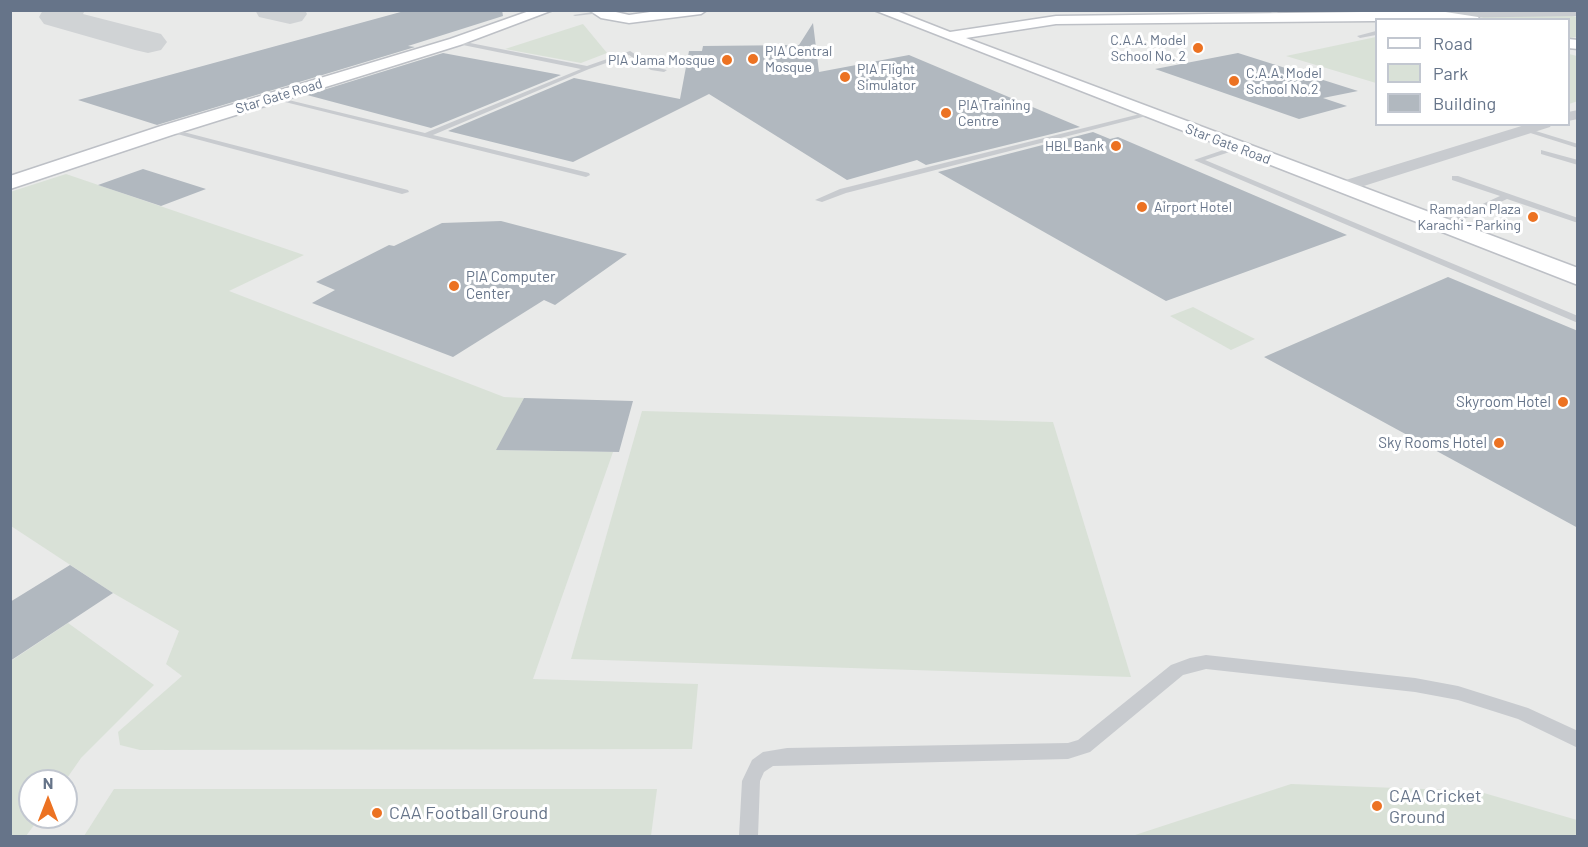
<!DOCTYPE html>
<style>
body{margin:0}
#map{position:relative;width:1588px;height:847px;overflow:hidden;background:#f8f9f6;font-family:Barlow,sans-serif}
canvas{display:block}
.frame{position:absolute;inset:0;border:12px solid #667489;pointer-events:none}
.legend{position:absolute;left:1375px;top:18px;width:195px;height:108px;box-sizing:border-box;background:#fff;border:2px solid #c2c7d0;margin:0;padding:8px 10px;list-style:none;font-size:18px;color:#667489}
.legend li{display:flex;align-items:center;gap:12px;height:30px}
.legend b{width:30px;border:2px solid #c2c7d0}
.north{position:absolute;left:18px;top:769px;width:60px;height:60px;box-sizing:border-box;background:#fff;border:2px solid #c2c7d0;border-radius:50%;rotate:0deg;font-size:16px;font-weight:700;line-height:24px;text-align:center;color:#667489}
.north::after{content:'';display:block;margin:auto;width:21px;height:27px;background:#ec7222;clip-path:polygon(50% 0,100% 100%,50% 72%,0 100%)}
</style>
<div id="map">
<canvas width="1588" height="847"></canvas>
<div class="frame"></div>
<ul class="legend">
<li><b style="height:8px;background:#fff"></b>Road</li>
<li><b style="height:16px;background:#d9e1d7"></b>Park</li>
<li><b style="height:16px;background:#b1b8bf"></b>Building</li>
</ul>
<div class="north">N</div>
</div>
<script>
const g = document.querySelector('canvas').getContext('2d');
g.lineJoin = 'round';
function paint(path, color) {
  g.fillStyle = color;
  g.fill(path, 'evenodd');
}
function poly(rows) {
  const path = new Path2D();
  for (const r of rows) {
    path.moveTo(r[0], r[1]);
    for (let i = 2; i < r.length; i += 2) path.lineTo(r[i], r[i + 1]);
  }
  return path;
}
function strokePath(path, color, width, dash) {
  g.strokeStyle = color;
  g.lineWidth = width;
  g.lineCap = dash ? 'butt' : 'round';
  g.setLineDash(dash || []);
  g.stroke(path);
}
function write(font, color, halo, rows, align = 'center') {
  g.font = font + ' Barlow,sans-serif';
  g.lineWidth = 6;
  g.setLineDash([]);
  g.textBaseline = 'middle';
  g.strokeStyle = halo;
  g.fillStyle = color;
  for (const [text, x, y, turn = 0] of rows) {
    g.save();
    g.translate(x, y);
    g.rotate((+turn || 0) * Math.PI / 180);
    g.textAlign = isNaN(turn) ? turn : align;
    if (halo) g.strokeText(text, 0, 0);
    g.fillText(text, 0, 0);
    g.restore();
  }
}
paint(poly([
 [10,11,1577,11,1577,836,11,836],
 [1376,20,1568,20,1568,124,1376,124],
 [30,781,66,781,66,817,30,817]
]), '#e9eae9');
paint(poly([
 [1568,15,1577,17,1577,37,1569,38,1568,20,1488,20,1481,17],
 [583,24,607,53,581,63,505,49],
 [1376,37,1376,83,1286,56],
 [1569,54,1577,56,1578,101,1569,104],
 [66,174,304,255,229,291,504,397,524,398,497,450,613,452,533,679,698,684,692,749,140,750,120,745,118,732,182,676,166,664,179,631,113,593,11,526,10,192],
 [1193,307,1255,339,1231,350,1170,316],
 [642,411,1053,422,1131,677,571,659],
 [68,623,154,685,81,758,65,781,30,781,30,817,40,817,26,836,11,836,11,661],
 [1291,784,1477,791,1577,820,1577,836,1132,836],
 [114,789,657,789,651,836,84,836]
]), '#d9e1d7');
paint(poly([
 [43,10,85,10,83,14,161,34,167,42,161,50,148,53,135,50,44,24,39,17,43,10],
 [255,10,305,10,307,14,302,21,290,24,259,17,255,10]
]), '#d0d3d5');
paint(poly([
 [408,10,502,10,503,16,408,46,415,47,157,125,78,100],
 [813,23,819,72,909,55,1080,127,926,165,917,160,847,180,709,94,573,162,448,131,574,78,680,99,689,51,702,51,703,46,799,45],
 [443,53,561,75,431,128,307,95],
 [1238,53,1358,91,1323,98,1347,106,1299,119,1155,69],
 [1093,132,1110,139,1118,137,1347,235,1166,301,938,172],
 [143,169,206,189,161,206,98,185],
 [501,221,627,254,555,305,544,300,453,357,312,303,335,290,316,282,389,245,394,246,442,223],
 [1448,277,1578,331,1578,528,1264,357],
 [524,398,633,401,619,452,496,450],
 [70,565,113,593,10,661,10,602]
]), '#b1b8bf');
const secondary = poly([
 [532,10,553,10,460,45,175,134,10,189,10,176,161,126,450,39,532,10],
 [589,10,607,10,629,15,664,10,707,10,701,14,629,23,601,18,589,10],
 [874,10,894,10,950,32,1056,16,1439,11,1478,17,1480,20,1056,24,966,38,1578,268,1578,285,874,10],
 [1568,39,1578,40,1578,49,1568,48,1568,39]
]);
strokePath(secondary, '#bdc0c6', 3);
paint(poly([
 [1268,10,1274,10,1285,18,1280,19,1268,10],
 [599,11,601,13,575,16,573,15,599,11],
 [1376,31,1376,35,1360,38,1357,36,1376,31],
 [455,40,587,66,630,51,655,67,667,70,664,72,651,70,629,55,589,69,433,135,589,173,590,175,586,177,269,98,272,96,425,133,581,69,453,43,455,40],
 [1148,112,1150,113,1150,115,846,193,822,202,815,200,840,189,1148,112],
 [168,128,408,190,409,192,402,194,166,131,166,129,168,128],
 [1526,128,1578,144,1578,148,1524,131,1524,129,1526,128],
 [1235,146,1242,148,1205,160,1578,316,1578,323,1194,160,1235,146],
 [1541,150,1578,160,1578,165,1541,154,1541,150],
 [1452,176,1458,176,1578,218,1578,223,1507,199,1469,217,1442,226,1436,226,1436,222,1463,213,1500,196,1452,180,1452,176],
 [1206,655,1415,678,1458,686,1528,708,1578,731,1578,748,1518,719,1458,700,1415,692,1206,669,1183,675,1090,752,1068,759,773,766,764,772,760,781,758,836,739,836,742,781,752,760,763,752,787,748,1068,743,1078,740,1171,665,1190,658,1206,655]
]), '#c8cbcf');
paint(poly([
 [1417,10,1578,10,1578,16,1439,18,1417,10],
 [1578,110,1578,119,1568,121,1568,112,1578,110],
 [1528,124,1552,124,1550,127,1348,191,1336,191,1334,187,1336,183,1528,124]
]), '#c8cbcf');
paint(secondary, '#fff');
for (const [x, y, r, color] of [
 [1198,48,6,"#ec7222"],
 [753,59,6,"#ec7222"],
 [727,60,6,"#ec7222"],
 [845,77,6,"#ec7222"],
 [1234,81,6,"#ec7222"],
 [946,113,6,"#ec7222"],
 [1116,146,6,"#ec7222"],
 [1142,207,6,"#ec7222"],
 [1533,217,6,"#ec7222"],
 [454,286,6,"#ec7222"],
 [1563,402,6,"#ec7222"],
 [1499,443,6,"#ec7222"],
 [1377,806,6,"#ec7222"],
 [377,813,6,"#ec7222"]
]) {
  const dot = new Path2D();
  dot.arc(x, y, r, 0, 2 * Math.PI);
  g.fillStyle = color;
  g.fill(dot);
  strokePath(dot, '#fff', 2);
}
write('14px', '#667489', '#fff', [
 ["C.A.A. Model",1186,40,"right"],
 ["School No. 2",1186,56,"right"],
 ["PIA Central",765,51],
 ["Mosque",765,67],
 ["PIA Jama Mosque",715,60,"right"],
 ["PIA Flight",857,69],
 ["Simulator",857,85],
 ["C.A.A. Model",1246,73],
 ["School No.2",1246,89],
 ["PIA Training",958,105],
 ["Centre",958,121],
 ["HBL Bank",1104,146,"right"],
 ["Airport Hotel",1154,207],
 ["Ramadan Plaza",1521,209,"right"],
 ["Karachi - Parking",1521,225,"right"]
], 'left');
write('14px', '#667489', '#fff', [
 ["Star Gate Road",279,96,-17],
 ["Star Gate Road",1228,144,21]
]);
write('15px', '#667489', '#fff', [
 ["PIA Computer",466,277,"left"],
 ["Center",466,294,"left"],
 ["Skyroom Hotel",1551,402],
 ["Sky Rooms Hotel",1487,443]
], 'right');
write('18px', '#667489', '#fff', [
 ["CAA Cricket",1389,796],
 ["Ground",1389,817],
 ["CAA Football Ground",389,813]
], 'left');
</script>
